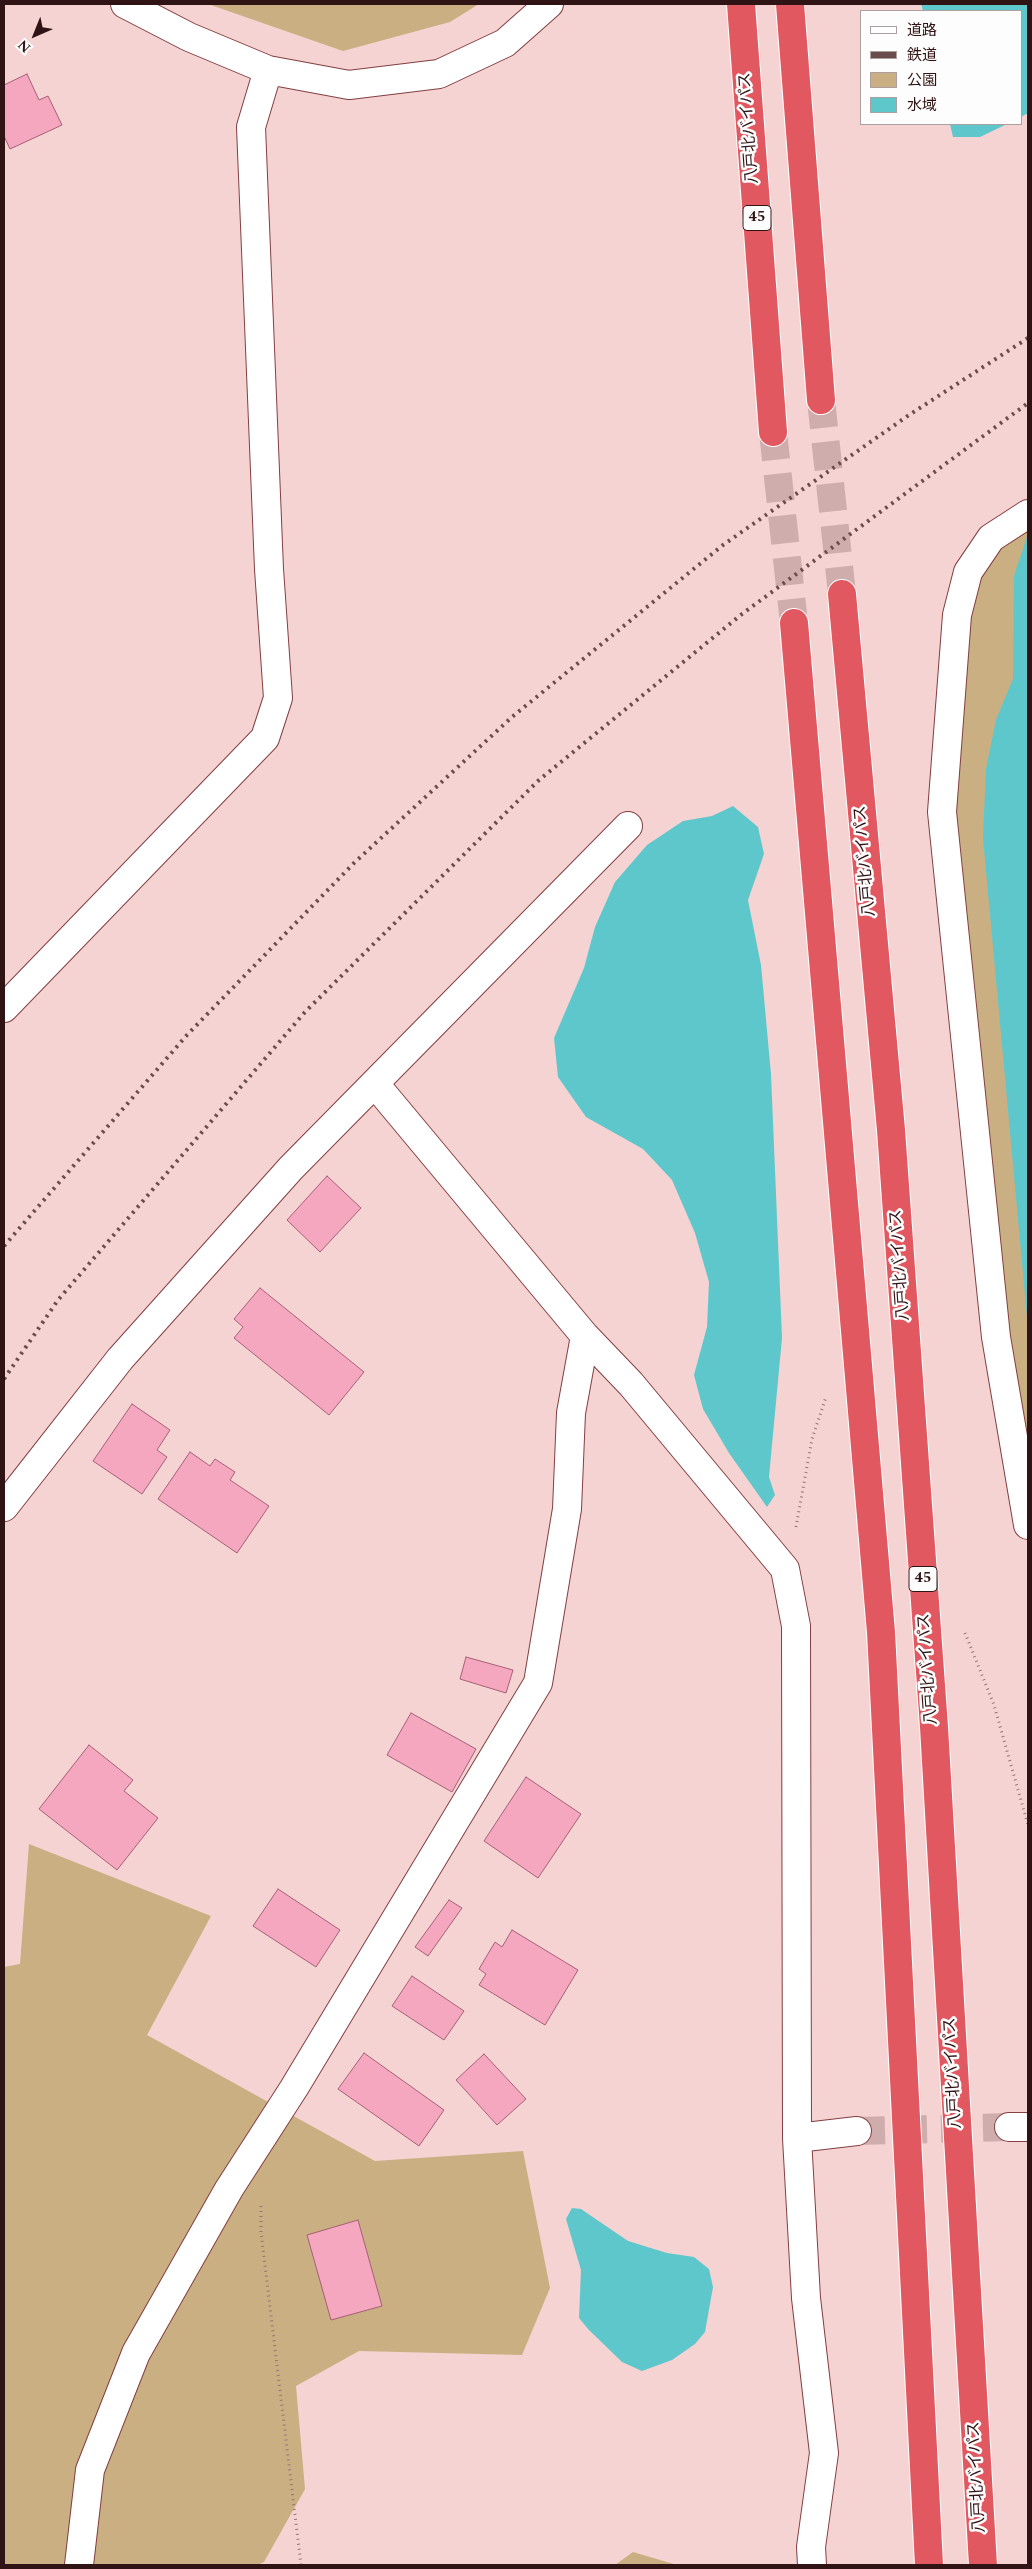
<!DOCTYPE html>
<meta charset="utf-8">
<style>
body{margin:0}
#map{position:relative;width:1032px;height:2569px;overflow:hidden;background:#f5d3d2;font-family:Spectral,"Noto Sans JP",serif}
canvas{display:block}
.frame{position:absolute;inset:0;border:5px solid #301314;pointer-events:none}
.legend{position:absolute;left:860px;top:10px;width:162px;height:115px;box-sizing:border-box;background:#fdfdfd;border:1px solid #ab9fa0;margin:0;padding:6px 9px;list-style:none;font-size:15px;color:#301314}
.legend li{display:flex;align-items:center;gap:10px;height:25px}
.legend b{width:25px;border:1px solid #ab9fa0}
.north{position:absolute;left:10px;top:10px;width:50px;height:50px;-webkit-text-stroke:4px #fdfdfd;paint-order:stroke;rotate:224deg;font-size:14px;font-weight:700;line-height:20px;text-align:center;color:#301314}
.north::after{content:'';display:block;margin:auto;width:18px;height:22px;background:#301314;clip-path:polygon(50% 0,100% 100%,50% 72%,0 100%)}
</style>
<div id="map">
<canvas width="1032" height="2569"></canvas>
<div class="frame"></div>
<ul class="legend">
<li><b style="height:6px;background:#fff"></b>道路</li>
<li><b style="height:6px;background:#6b4c4d"></b>鉄道</li>
<li><b style="height:14px;background:#caaf82"></b>公園</li>
<li><b style="height:14px;background:#5ec7cc"></b>水域</li>
</ul>
<div class="north">N</div>
</div>
<script>
const g = document.querySelector('canvas').getContext('2d');
g.lineJoin = 'round';
function paint(path, color) {
  g.fillStyle = color;
  g.fill(path, 'evenodd');
}
function poly(rows) {
  const path = new Path2D();
  for (const r of rows) {
    path.moveTo(r[0], r[1]);
    for (let i = 2; i < r.length; i += 2) path.lineTo(r[i], r[i + 1]);
  }
  return path;
}
function strokePath(path, color, width, dash) {
  g.strokeStyle = color;
  g.lineWidth = width;
  g.lineCap = dash ? 'butt' : 'round';
  g.setLineDash(dash || []);
  g.stroke(path);
}
function write(font, color, halo, rows, align = 'center') {
  g.font = font + ' Spectral,"Noto Sans JP",serif';
  g.lineWidth = 5;
  g.setLineDash([]);
  g.textBaseline = 'middle';
  g.strokeStyle = halo;
  g.fillStyle = color;
  for (const [text, x, y, turn = 0] of rows) {
    g.save();
    g.translate(x, y);
    g.rotate((+turn || 0) * Math.PI / 180);
    g.textAlign = isNaN(turn) ? turn : align;
    if (halo) g.strokeText(text, 0, 0);
    g.fillText(text, 0, 0);
    g.restore();
  }
}
paint(poly([
 [208,4,479,4,450,22,343,51],
 [1028,514,1028,1525,942,812,957,615,991,538],
 [29,1844,211,1916,147,2035,375,2161,523,2151,550,2288,522,2355,359,2351,296,2386,305,2489,264,2562,257,2565,4,2565,4,1967,20,1964],
 [633,2552,677,2565,615,2565]
]), '#caaf82');
paint(poly([
 [921,4,1028,4,1028,113,1021,117,1021,11,923,11],
 [950,124,1007,124,980,137,953,137],
 [1028,534,1028,1328,983,838,986,769,996,720,1013,679,1014,576],
 [733,806,758,827,764,854,748,900,761,965,771,1074,782,1338,769,1477,775,1495,767,1507,729,1453,703,1409,694,1375,707,1327,709,1282,695,1233,672,1180,643,1149,586,1117,558,1077,554,1038,584,968,595,927,615,882,647,845,683,821,712,816],
 [572,2208,581,2209,628,2241,667,2253,694,2257,709,2269,713,2287,705,2332,695,2344,672,2360,642,2371,622,2362,588,2329,579,2318,581,2270,566,2219]
]), '#5ec7cc');
const building = poly([
 [27,74,39,100,48,96,62,125,10,149,4,136,4,85,27,74],
 [327,1176,361,1208,320,1252,287,1220,327,1176],
 [260,1288,364,1372,329,1415,234,1338,243,1327,234,1319,260,1288],
 [132,1404,170,1430,157,1450,167,1457,142,1494,93,1461,132,1404],
 [190,1452,210,1466,215,1459,235,1472,230,1480,269,1506,237,1553,158,1499,190,1452],
 [466,1657,513,1670,506,1693,460,1679,466,1657],
 [411,1713,476,1749,452,1792,387,1755,411,1713],
 [89,1745,133,1780,124,1791,158,1818,117,1870,39,1809,89,1745],
 [526,1777,581,1814,538,1878,484,1841,526,1777],
 [278,1889,340,1930,316,1967,253,1926,278,1889],
 [449,1900,462,1908,428,1956,415,1947,449,1900],
 [512,1930,578,1970,545,2025,479,1985,486,1974,479,1969,495,1942,502,1947,512,1930],
 [412,1976,464,2011,444,2040,392,2006,412,1976],
 [364,2053,444,2110,419,2146,338,2089,364,2053],
 [484,2054,526,2099,497,2125,456,2080,484,2054],
 [358,2220,382,2306,331,2320,307,2235,358,2220]
]);
paint(building, '#f4a7bf');
strokePath(building, '#a56077', 1);
strokePath(poly([
 [857,2131,1009,2127]
]), '#ceadac', 28, [28, 14]);
strokePath(poly([
 [821,400,842,594],
 [773,432,794,623]
]), '#ceadac', 28, [28, 14]);
const minor = poly([
 [125,4,189,37,268,70,349,85,439,74,505,43,549,4],
 [1028,514,991,538,968,572,957,615,942,812,996,1337,1028,1525],
 [4,1008,265,738,278,698,269,569,251,127,268,70],
 [375,1084,585,1336,631,1384,785,1569,796,1626,797,2138,806,2298,824,2453,811,2547,812,2565],
 [4,1507,120,1359,291,1168,628,826],
 [1009,2127,1028,2127],
 [797,2138,857,2131],
 [79,2565,90,2470,136,2353,229,2189,294,2088,538,1683,567,1509,571,1413,585,1336]
]);
const highway = poly([
 [741,4,773,432],
 [790,4,821,400],
 [842,594,891,1130,934,1727,983,2565],
 [794,623,881,1632,929,2565]
]);
strokePath(minor, '#833f41', 30);
strokePath(highway, '#fff', 30);
strokePath(poly([
 [796,1527,812,1439,826,1397],
 [965,1633,994,1705,1028,1825],
 [261,2206,261,2232,301,2565]
]), '#947574', 3, [1, 4]);
strokePath(minor, '#fff', 28);
strokePath(highway, '#e25861', 28);
strokePath(poly([
 [4,1246,187,1035,354,863,512,717,723,545,909,415,1028,338],
 [4,1379,58,1300,305,1012,539,780,742,614,1028,403]
]), '#6b4c4d', 4, [2.5, 5]);
for (const [x, y, w] of [
 [757,218,28],
 [923,1579,28]
]) {
  const box = new Path2D();
  box.roundRect(x - w / 2, y - 12.5, w, 25, 4);
  g.fillStyle = '#fdfdfd';
  g.fill(box);
  strokePath(box, '#301314', 1);
}
write('bold 15px', '#301314', null, [
 ["45",757,218],
 ["45",923,1579]
]);
write('16px', '#301314', '#fdfdfd', [
 ["八戸北バイパス",750,128,-94],
 ["八戸北バイパス",866,861,-95],
 ["八戸北バイパス",901,1265,-94],
 ["八戸北バイパス",929,1669,-94],
 ["八戸北バイパス",954,2073,-93],
 ["八戸北バイパス",978,2477,-93]
]);
</script>
